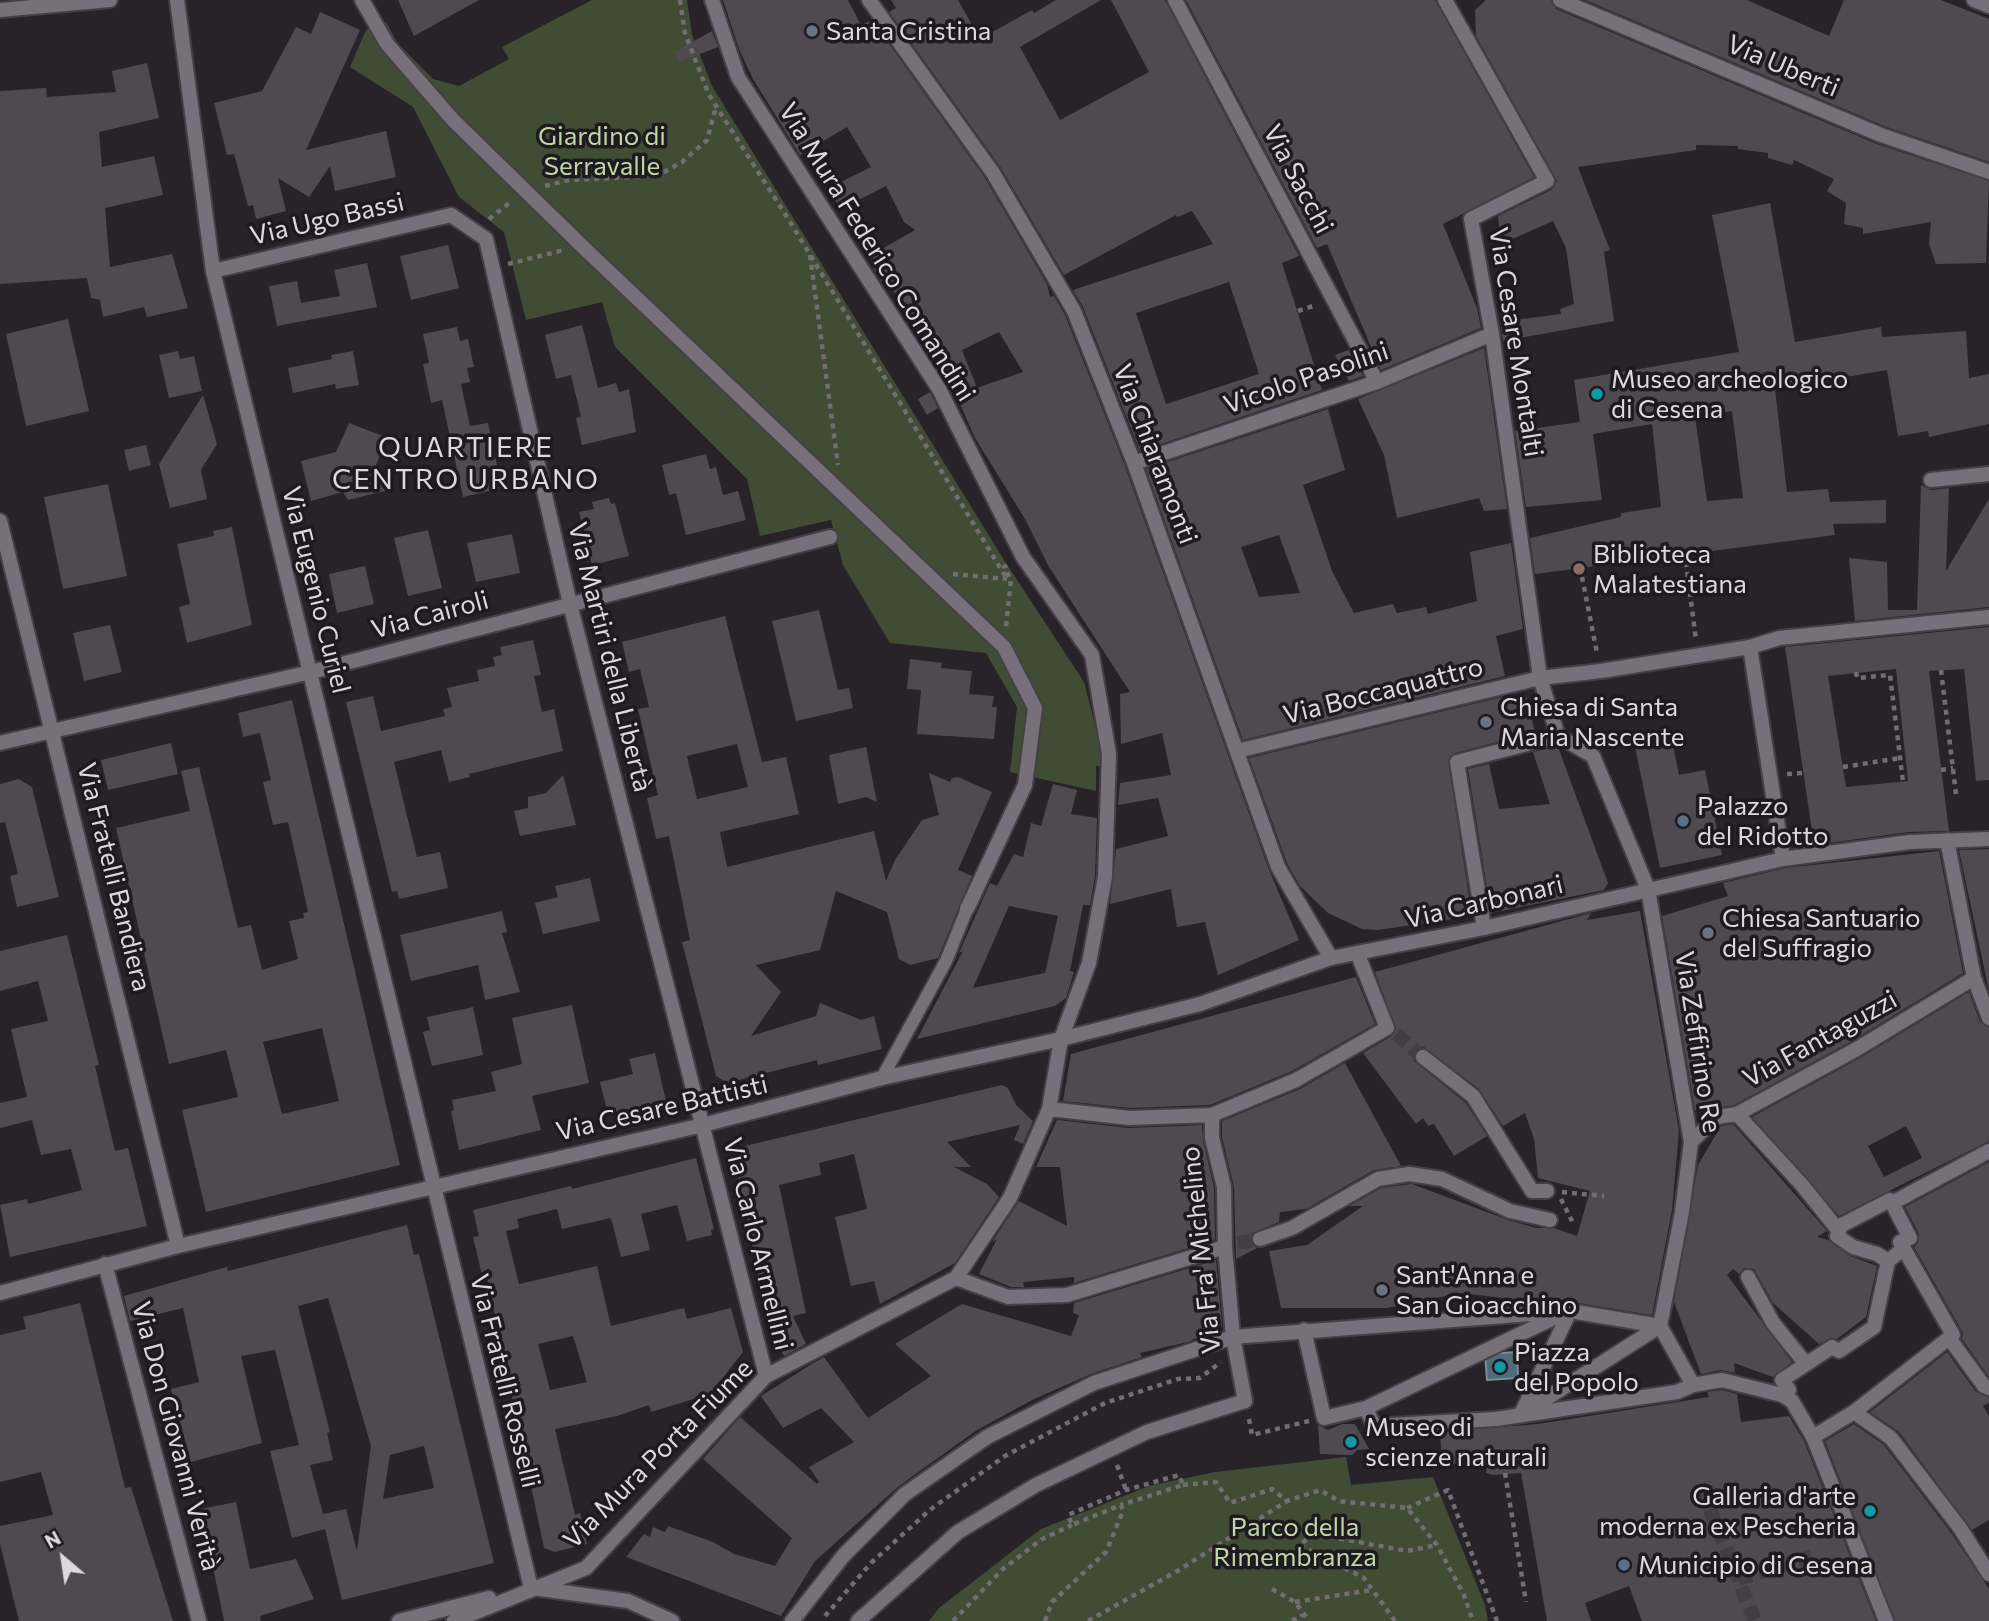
<!DOCTYPE html>
<meta charset="utf-8">
<style>
body{margin:0}
#map{position:relative;width:1989px;height:1621px;overflow:hidden;background:#282329;font-family:Commissioner,sans-serif}
canvas{display:block}
.north{position:absolute;left:28px;top:1523px;width:70px;height:70px;-webkit-text-stroke:5px #1e1a1f;paint-order:stroke;rotate:331deg;font-size:19px;font-weight:700;line-height:28px;text-align:center;color:#dcd9dd}
.north::after{content:'';display:block;margin:auto;width:24px;height:32px;background:#dcd9dd;clip-path:polygon(50% 0,100% 100%,50% 72%,0 100%)}
</style>
<div id="map">
<canvas width="1989" height="1621"></canvas>
<div class="north">N</div>
</div>
<script>
const g = document.querySelector('canvas').getContext('2d');
g.lineJoin = 'round';
function paint(path, color) {
  g.fillStyle = color;
  g.fill(path, 'evenodd');
}
function poly(rows) {
  const path = new Path2D();
  for (const r of rows) {
    path.moveTo(r[0], r[1]);
    for (let i = 2; i < r.length; i += 2) path.lineTo(r[i], r[i + 1]);
  }
  return path;
}
function strokePath(path, color, width, dash) {
  g.strokeStyle = color;
  g.lineWidth = width;
  g.lineCap = dash ? 'butt' : 'round';
  g.setLineDash(dash || []);
  g.stroke(path);
}
function write(font, color, halo, rows, align = 'center') {
  g.font = font + ' Commissioner,sans-serif';
  g.lineWidth = 7;
  g.setLineDash([]);
  g.textBaseline = 'middle';
  g.strokeStyle = halo;
  g.fillStyle = color;
  for (const [text, x, y, turn = 0] of rows) {
    g.save();
    g.translate(x, y);
    g.rotate((+turn || 0) * Math.PI / 180);
    g.textAlign = isNaN(turn) ? turn : align;
    if (halo) g.strokeText(text, 0, 0);
    g.fillText(text, 0, 0);
    g.restore();
  }
}
paint(poly([
 [592,0,687,0,692,34,712,86,1004,560,1084,682,1102,752,1102,766,1096,766,1096,791,1010,772,1017,707,986,653,890,643,843,565,831,520,760,536,747,479,615,347,602,302,526,320,504,232,459,197,413,107,350,67,366,30,386,22,398,44,433,79,459,86,509,59,502,47],
 [1346,1457,1351,1485,1433,1477,1485,1605,1488,1621,929,1621,939,1608,1041,1529,1149,1486,1215,1472]
]), '#414c35');
const water = poly([
 [1517,1352,1518,1378,1487,1380,1485,1354,1517,1352]
]);
paint(water, '#4f6c7b');
strokePath(water, '#798d98', 2);
paint(poly([
 [398,0,479,0,414,36],
 [723,0,848,0,861,25,872,20,985,178,1047,284,1050,297,1054,296,1065,315,1125,466,1269,870,1299,940,1218,975,1205,922,1177,927,1171,889,1110,904,1116,849,1168,836,1158,798,1118,805,1120,783,1171,775,1162,733,1121,744,1120,694,1130,692,1049,567,1025,519,975,438,957,397,955,399,919,331,886,279,881,281,871,265,876,263,871,255,915,230,904,222,886,186,841,209,827,189,871,167,847,127,800,155,753,79,739,49],
 [999,332,1023,372,977,388,962,350],
 [891,0,958,0,980,39,1032,10,1034,13,1056,0,1101,0,1020,47,1060,120,1149,72,1111,0,1165,0,1299,256,1282,263,1322,390,1140,451,1083,307,1073,290,1213,244,1192,211,1177,217,1176,215,1064,275,1001,168,889,12,896,8],
 [1229,282,1259,374,1166,404,1136,313],
 [1186,0,1435,0,1534,177,1443,224,1477,308,1481,328,1381,370,1327,244,1317,248],
 [1486,0,1551,0,1556,9,1877,144,1989,181,1986,263,1936,264,1929,244,1931,222,1863,234,1863,228,1844,224,1846,203,1827,191,1834,179,1794,160,1792,165,1768,158,1768,153,1738,149,1738,146,1696,145,1696,150,1578,167,1610,250,1604,252,1614,321,1503,341,1500,322,1561,314,1560,309,1574,304,1566,248,1553,221,1501,244,1498,216,1551,190,1557,181,1476,36,1475,10],
 [1585,0,1747,0,1829,36,1844,0,1941,0,1989,19,1989,162,1884,126],
 [320,12,360,30,306,150,386,131,396,177,335,191,330,166,309,197,278,178,286,211,256,219,253,205,248,206,234,154,227,155,214,103,262,91,296,27,311,34],
 [712,31,718,47,679,62,674,52],
 [147,63,159,118,99,132,102,167,154,156,163,195,105,208,110,267,172,254,188,308,147,317,144,307,103,317,100,300,91,298,87,278,0,284,0,91,46,88,47,97,116,92,112,71],
 [1770,203,1795,342,1881,327,1882,337,1966,331,1969,378,1989,374,1989,424,1929,437,1928,431,1898,436,1887,370,1775,389,1787,492,1828,489,1830,502,1886,500,1886,523,1833,524,1835,535,1535,574,1530,538,1621,517,1621,513,1661,507,1652,424,1593,434,1602,500,1526,507,1515,431,1580,422,1574,380,1739,352,1712,215],
 [1732,411,1743,498,1707,501,1695,417],
 [448,245,459,288,411,300,400,256],
 [367,263,377,307,277,326,269,286,297,281,301,303,340,296,334,270],
 [68,319,89,411,26,426,6,334],
 [582,325,598,388,616,383,619,392,629,389,636,432,582,445,576,418,581,417,571,375,556,379,545,335],
 [457,327,460,341,468,339,474,367,467,368,470,382,461,384,470,426,488,423,502,488,463,497,442,400,431,403,423,364,429,363,423,334],
 [1484,348,1507,509,1484,511,1479,498,1397,518,1384,455,1358,399],
 [1349,350,1363,376,1349,381,1335,355],
 [178,351,180,359,194,356,202,391,169,398,159,355],
 [353,351,359,385,336,389,335,384,293,393,288,368,332,359,331,355],
 [930,392,938,408,927,415,918,399],
 [203,395,217,444,201,470,207,499,170,508,159,464],
 [1328,409,1345,470,1303,485,1332,571,1354,613,1393,604,1397,613,1426,607,1428,614,1477,601,1470,552,1511,543,1523,629,1496,636,1505,676,1243,740,1146,469],
 [1279,535,1300,593,1259,597,1241,547],
 [349,423,388,438,376,465,393,489,348,500,343,492,311,501,301,461,336,452],
 [146,445,151,465,129,471,124,450],
 [706,454,710,469,716,467,723,495,738,491,746,520,686,535,676,493,669,495,662,465],
 [108,484,127,576,63,589,44,497],
 [1921,485,1931,490,1949,488,1946,571,1989,499,1989,607,1855,621,1849,558,1887,562,1888,610,1917,610],
 [609,498,611,504,615,503,629,556,592,565,579,512,594,509,592,502],
 [232,527,252,625,187,643,179,607,190,604,177,544,214,536,213,531],
 [428,530,442,588,408,596,394,538],
 [512,534,520,573,476,582,467,543],
 [365,566,374,604,337,613,329,574],
 [819,610,838,690,849,688,853,708,796,721,772,621],
 [725,616,762,762,786,757,799,814,720,832,727,867,874,831,886,881,895,860,922,820,939,815,929,773,950,782,952,778,958,777,992,792,958,870,972,876,938,958,910,965,899,959,887,912,836,891,820,950,756,965,781,992,751,1036,816,1016,820,1003,861,1020,874,1016,882,1049,818,1065,817,1060,727,1083,716,1076,682,942,690,940,669,836,656,839,647,798,658,795,638,709,649,707,640,669,629,672,622,642],
 [737,744,748,787,697,799,687,756],
 [110,625,122,672,84,681,73,633],
 [1989,627,1989,780,1976,781,1964,669,1929,671,1949,831,1909,832,1814,845,1785,647],
 [1896,669,1908,781,1846,787,1828,676],
 [533,640,541,675,534,676,542,712,554,709,563,751,469,774,470,777,449,782,441,750,394,762,417,857,440,852,448,888,399,899,397,891,392,892,346,702,373,696,381,731,445,716,443,709,452,707,447,688,479,681,477,670,495,666,493,657,502,655,500,647],
 [910,659,942,663,941,668,972,671,969,694,994,696,992,707,997,707,994,739,917,734,921,690,907,689],
 [1510,695,1510,698,1526,695,1535,732,1455,753,1448,760,1472,916,1378,930,1362,929,1328,913,1300,886,1287,863,1249,758],
 [292,700,400,1165,206,1212,182,1110,238,1097,226,1050,169,1064,116,828,190,811,181,771,199,767,238,928,251,925,262,970,298,959,289,921,304,918,303,913,308,912,288,822,273,825,263,782,271,780,260,733,243,737,238,713],
 [322,1028,339,1101,282,1114,263,1042],
 [1670,730,1679,775,1705,770,1722,855,1660,868,1633,737],
 [171,743,178,774,108,790,101,760],
 [866,747,877,802,866,797,838,804,829,755],
 [1558,747,1608,883,1604,890,1491,913,1468,769,1489,764,1499,809,1550,804,1533,752],
 [563,775,576,825,520,836,514,811,528,808,528,797,546,793],
 [19,779,32,787,59,897,17,907,10,876,18,874,5,822,0,823,0,784],
 [1053,784,1077,790,1071,814,1097,818,1095,876,1090,905,1083,905,1070,971,1074,972,1066,998,1055,1006,917,1039,963,951,959,953,990,883,997,886,1014,854,1023,857,1031,823,1041,826],
 [1009,906,1058,916,1045,973,973,988],
 [1989,849,1989,991,1959,850],
 [1939,851,1963,973,1850,1042,1734,1105,1715,1108,1707,1113,1695,1110,1662,916,1728,896,1723,883,1785,868],
 [590,878,600,921,543,934,535,903,558,897,555,886],
 [502,911,507,932,502,933,520,992,485,1000,478,965,411,981,400,935],
 [1640,911,1679,1131,1672,1210,1652,1315,1572,1302,1548,1303,1460,1293,1387,1308,1281,1308,1269,1251,1307,1245,1363,1206,1349,1206,1381,1188,1412,1184,1508,1220,1536,1228,1554,1228,1577,1236,1590,1191,1538,1178,1534,1139,1525,1113,1503,1126,1479,1089,1424,1047,1415,1052,1414,1061,1466,1103,1487,1136,1454,1156,1434,1124,1428,1126,1423,1118,1416,1124,1363,1053,1392,1036,1396,1030,1375,972,1591,913,1587,920],
 [67,935,99,1065,95,1066,115,1151,128,1148,147,1226,10,1257,0,1205,27,1199,28,1204,82,1190,71,1149,41,1155,32,1120,0,1128,0,1103,27,1097,11,1029,48,1021,38,981,0,991,0,951],
 [1356,977,1375,1024,1292,1071,1210,1105,1130,1108,1063,1101,1071,1054],
 [1969,992,1980,1022,1989,1027,1989,1141,1839,1216,1752,1117,1860,1058],
 [1906,1126,1922,1158,1884,1177,1868,1146],
 [572,1005,589,1083,532,1096,541,1130,459,1150,451,1111,454,1110,452,1100,496,1091,491,1072,522,1064,512,1018],
 [473,1007,483,1055,432,1066,423,1032,430,1030,427,1017],
 [655,1053,666,1101,608,1114,600,1082,633,1074,629,1059],
 [1345,1063,1401,1166,1374,1170,1306,1209,1280,1212,1279,1222,1252,1233,1251,1243,1257,1248,1236,1259,1234,1187,1222,1137,1222,1121,1300,1089],
 [1002,1085,1008,1088,1016,1105,1033,1121,1023,1144,1014,1140,1020,1125,947,1142,971,1167,954,1167,987,1184,999,1197,955,1263,880,1304,874,1281,851,1286,835,1217,867,1209,854,1154,819,1163,821,1175,779,1185,806,1313,793,1316,806,1344,784,1356,769,1326,732,1149],
 [1057,1120,1129,1128,1202,1125,1203,1140,1214,1188,1215,1240,1074,1283,1074,1277,1023,1282,1024,1287,1011,1287,979,1274,997,1239,992,1242,1019,1201,1067,1226,1060,1167,1036,1167],
 [1733,1124,1827,1231,1817,1237,1828,1240,1850,1256,1877,1266,1866,1317,1837,1339,1831,1338,1819,1344,1773,1303,1754,1269,1744,1268,1739,1274,1733,1269,1727,1275,1792,1362,1773,1377,1734,1363,1735,1373,1721,1370,1701,1374,1674,1302,1698,1165,1721,1126],
 [696,1158,714,1229,711,1230,712,1235,687,1241,677,1205,641,1214,650,1250,621,1257,611,1218,562,1229,557,1209,517,1219,519,1228,506,1231,519,1284,597,1266,611,1326,684,1308,687,1319,731,1308,743,1352,710,1394,651,1412,649,1405,617,1416,555,1429,575,1515,580,1513,587,1544,555,1552,544,1548,487,1278,483,1279,473,1237,479,1236,473,1210,571,1186,572,1189],
 [573,1336,587,1382,550,1390,538,1344],
 [1989,1162,1989,1377,1962,1339,1963,1333,1914,1247,1918,1243,1919,1234,1905,1207],
 [407,1225,414,1255,419,1254,494,1563,342,1600,325,1529,292,1538,270,1451,299,1445,275,1350,241,1356,262,1443,191,1462,171,1389,199,1382,183,1308,130,1321,124,1296,227,1267,228,1271],
 [328,1298,371,1446,357,1551,346,1509,323,1514,310,1465,333,1460,327,1433,330,1432,298,1306],
 [424,1446,434,1488,383,1499,390,1455],
 [1216,1260,1222,1326,1188,1342,1140,1353,1142,1357,1091,1374,1032,1400,977,1430,899,1486,815,1561,781,1616,626,1557,644,1534,650,1537,653,1527,665,1532,668,1526,713,1542,734,1554,775,1566,792,1538,703,1459,740,1417,817,1484,819,1482,809,1467,854,1442,821,1408,783,1428,761,1396,815,1362,824,1357,868,1418,931,1376,895,1344,962,1304,1071,1336,1079,1315,1073,1313,1074,1303],
 [80,1303,125,1488,131,1487,173,1621,19,1621,0,1544,0,1526,53,1515,41,1472,0,1482,0,1335,26,1329,23,1317],
 [1947,1352,1976,1392,1989,1397,1989,1403,1983,1406,1989,1416,1989,1520,1972,1530,1899,1432,1870,1412],
 [1722,1390,1737,1394,1741,1422,1789,1416,1804,1441,1876,1621,1642,1621,1629,1586,1585,1603,1591,1621,1547,1621,1521,1473,1493,1475,1486,1473,1487,1463,1442,1464,1440,1432,1538,1424,1709,1397,1707,1392],
 [1342,1424,1355,1424,1369,1449,1357,1450,1352,1455,1320,1454,1318,1425,1328,1430],
 [1854,1424,1884,1445,1952,1534,1989,1589,1989,1621,1895,1621,1825,1441],
 [236,1502,250,1569,296,1559,314,1599,260,1616,261,1621,224,1621,201,1509]
]), '#4e4a50');
strokePath(poly([
 [1396,1034,1423,1057],
 [1238,1243,1260,1239],
 [1702,1490,1755,1621],
 [1738,1579,1814,1556]
]), '#433e44', 14, [14, 7]);
const service = poly([
 [882,1078,946,961,967,909]
]);
const pedestrian = poly([
 [362,0,387,44,453,120,582,246,1004,647,1035,708,1025,785,967,909],
 [1931,480,1989,474],
 [1750,647,1779,638,1989,617],
 [1947,840,1974,978,1989,1018],
 [1648,889,1691,1142,1682,1212,1660,1326],
 [1423,1057,1473,1096,1532,1191,1547,1191],
 [1737,1114,1802,1185,1839,1231,1837,1236,1853,1247,1877,1254,1888,1261],
 [703,1125,882,1078,1061,1039,1200,1004,1331,958,1484,928,1783,859,1910,842,1989,839],
 [1691,1142,1717,1117,1737,1114,1855,1050,1974,978],
 [1839,1231,1840,1226,1890,1200,1892,1203,1989,1151],
 [1260,1239,1292,1228,1378,1179,1409,1174,1442,1179,1510,1211,1550,1220],
 [1748,1277,1773,1323,1806,1364],
 [1660,1326,1693,1385],
 [1304,1330,1324,1418,1366,1408,1374,1426,1496,1419,1677,1392,1693,1385,1722,1380,1782,1395,1792,1401,1813,1437,1886,1621],
 [1233,1337,1570,1311,1660,1326],
 [1949,1338,1984,1386,1989,1388],
 [1782,1395,1789,1390,1782,1380,1832,1347,1839,1351,1874,1327,1888,1261,1903,1249],
 [1366,1408,1562,1314],
 [1525,1412,1660,1326],
 [1854,1412,1891,1438,1960,1528,1989,1574],
 [1521,1414,1570,1311],
 [1813,1437,1854,1412,1953,1335,1900,1242,1910,1238,1892,1203]
]);
const minor = poly([
 [177,0,213,271,531,1588],
 [869,0,993,173,1074,311,1134,463,1278,867,1331,958],
 [1175,0,1377,382],
 [1445,0,1547,181,1471,219,1492,334,1540,678,1558,736,1593,756,1648,889],
 [1560,0,1881,135,1989,172],
 [1974,0,1989,6],
 [213,271,451,215,486,239,570,604,766,1376],
 [1134,463,1377,382,1492,334],
 [0,521,178,1246],
 [0,743,311,672,830,537],
 [1237,751,1540,678,1601,671,1750,647,1783,859],
 [1484,928,1457,762,1558,736],
 [1049,1109,1130,1118,1212,1115],
 [105,1264,199,1621],
 [956,1278,1008,1297,1067,1295,1225,1247],
 [0,1293,178,1246,703,1125],
 [1245,1401,1233,1337,1225,1247,1224,1187,1212,1138,1212,1115,1296,1080,1387,1028,1358,955],
 [533,1588,628,1601,672,1621],
 [399,1621,489,1598],
 [454,1621,586,1568,766,1376,956,1278,1010,1198,1049,1109,1061,1039,1089,963,1105,877,1109,754,1092,655,1023,557,939,389,738,77,712,0],
 [792,1621,844,1555,905,1494,987,1437,1094,1383,1233,1337]
]);
const tertiary = poly([
 [0,10,110,0],
 [858,1621,958,1532,1036,1485,1147,1432,1245,1401]
]);
strokePath(service, '#454046', 16);
strokePath(pedestrian, '#454046', 18);
strokePath(minor, '#454046', 18);
strokePath(tertiary, '#454046', 18);
strokePath(poly([
 [680,0,685,33,709,95,792,225,1007,579],
 [545,186,569,180,637,177,664,172,682,162,707,140,716,107],
 [489,219,512,201],
 [810,255,838,465],
 [508,264,564,250],
 [1298,311,1316,305],
 [1686,562,1696,640],
 [953,574,1007,579],
 [1582,577,1597,653],
 [1006,626,1011,580,1004,567,1007,565],
 [1941,670,1956,794],
 [1856,672,1857,678,1890,675,1903,782],
 [1843,767,1900,758],
 [1941,770,1953,768],
 [1787,774,1803,773],
 [1562,1192,1604,1196],
 [1561,1199,1574,1225],
 [1249,1419,1252,1435,1309,1421],
 [1117,1465,1126,1490],
 [1505,1473,1526,1602],
 [1183,1485,1216,1482,1230,1503,1272,1489,1287,1501,1320,1490,1339,1501,1407,1508,1437,1545,1464,1595,1473,1621],
 [1407,1508,1448,1490,1497,1621],
 [1272,1589,1295,1602,1309,1621],
 [1295,1602,1372,1590],
 [825,1616,871,1563,931,1509,1005,1456,1105,1403,1178,1379,1200,1378,1221,1362],
 [953,1621,1003,1569,1042,1539,1072,1525],
 [1045,1621,1052,1602,1106,1552,1123,1511,1121,1505,1072,1525,1068,1515,1126,1490,1179,1475,1183,1485,1121,1505],
 [1088,1621,1179,1570,1287,1501],
 [1292,1621,1302,1615],
 [1395,1621,1364,1578,1299,1545,1315,1534,1407,1551,1437,1545]
]), '#716d72', 4.5, [5, 5]);
strokePath(service, '#776f7a', 12);
strokePath(pedestrian, '#776f7a', 14);
strokePath(minor, '#776f7a', 14);
strokePath(tertiary, '#776f7a', 14);
for (const [x, y, r, color] of [
 [812,31,7,"#6b7280"],
 [1597,394,7,"#0f9aa8"],
 [1579,569,7,"#8d6e63"],
 [1486,722,7,"#6b7280"],
 [1683,821,7,"#5c6f8a"],
 [1708,933,7,"#6b7280"],
 [1382,1290,7,"#6b7280"],
 [1500,1367,7,"#0f9aa8"],
 [1351,1442,7,"#0f9aa8"],
 [1870,1511,7,"#0f9aa8"],
 [1624,1565,7,"#5c6f8a"]
]) {
  const dot = new Path2D();
  dot.arc(x, y, r, 0, 2 * Math.PI);
  g.fillStyle = color;
  g.fill(dot);
  strokePath(dot, '#1e1a1f', 2.5);
}
write('26px', '#dcd9dd', '#1e1a1f', [
 ["Santa Cristina",826,31],
 ["Museo archeologico",1611,379],
 ["di Cesena",1611,409],
 ["Biblioteca",1593,554],
 ["Malatestiana",1593,584],
 ["Chiesa di Santa",1500,707],
 ["Maria Nascente",1500,737],
 ["Palazzo",1697,806],
 ["del Ridotto",1697,836],
 ["Chiesa Santuario",1722,918],
 ["del Suffragio",1722,948],
 ["Sant'Anna e",1396,1275],
 ["San Gioacchino",1396,1305],
 ["Piazza",1514,1352],
 ["del Popolo",1514,1382],
 ["Museo di",1365,1427],
 ["scienze naturali",1365,1457],
 ["Galleria d'arte",1856,1496,"right"],
 ["moderna ex Pescheria",1856,1526,"right"],
 ["Municipio di Cesena",1638,1565]
], 'left');
write('26px', '#dcd9dd', '#1e1a1f', [
 ["Via Uberti",1783,66,23],
 ["Via Sacchi",1298,179,62],
 ["Via Ugo Bassi",327,219,-13],
 ["Via Mura Federico Comandini",877,252,58],
 ["Via Cesare Montalti",1516,342,81],
 ["Vicolo Pasolini",1306,378,-19],
 ["Via Chiaramonti",1155,454,69],
 ["Via Eugenio Curiel",316,590,76],
 ["Via Cairoli",430,615,-15],
 ["Via Martiri della Libertà",610,657,76],
 ["Via Boccaquattro",1383,691,-14],
 ["Via Fratelli Bandiera",114,877,76],
 ["Via Carbonari",1484,902,-13],
 ["Via Fantaguzzi",1820,1039,-29],
 ["Via Zeffirino Re",1698,1042,81],
 ["Via Cesare Battisti",662,1108,-13],
 ["Via Carlo Armellini",758,1244,76],
 ["Via Fra' Michelino",1201,1250,-96],
 ["Via Fratelli Rosselli",505,1381,76],
 ["Via Don Giovanni Verità",176,1436,75],
 ["Via Mura Porta Fiume",658,1454,-45]
]);
write('26px', '#c0d7a5', '#1e1a1f', [
 ["Giardino di",602,136],
 ["Serravalle",602,166],
 ["Parco della",1295,1527],
 ["Rimembranza",1295,1557]
]);
g.letterSpacing = '2px';
write('28px', '#dcd9dd', '#1e1a1f', [
 ["QUARTIERE",466,448],
 ["CENTRO URBANO",466,480]
]);
g.letterSpacing = '0px';
</script>
